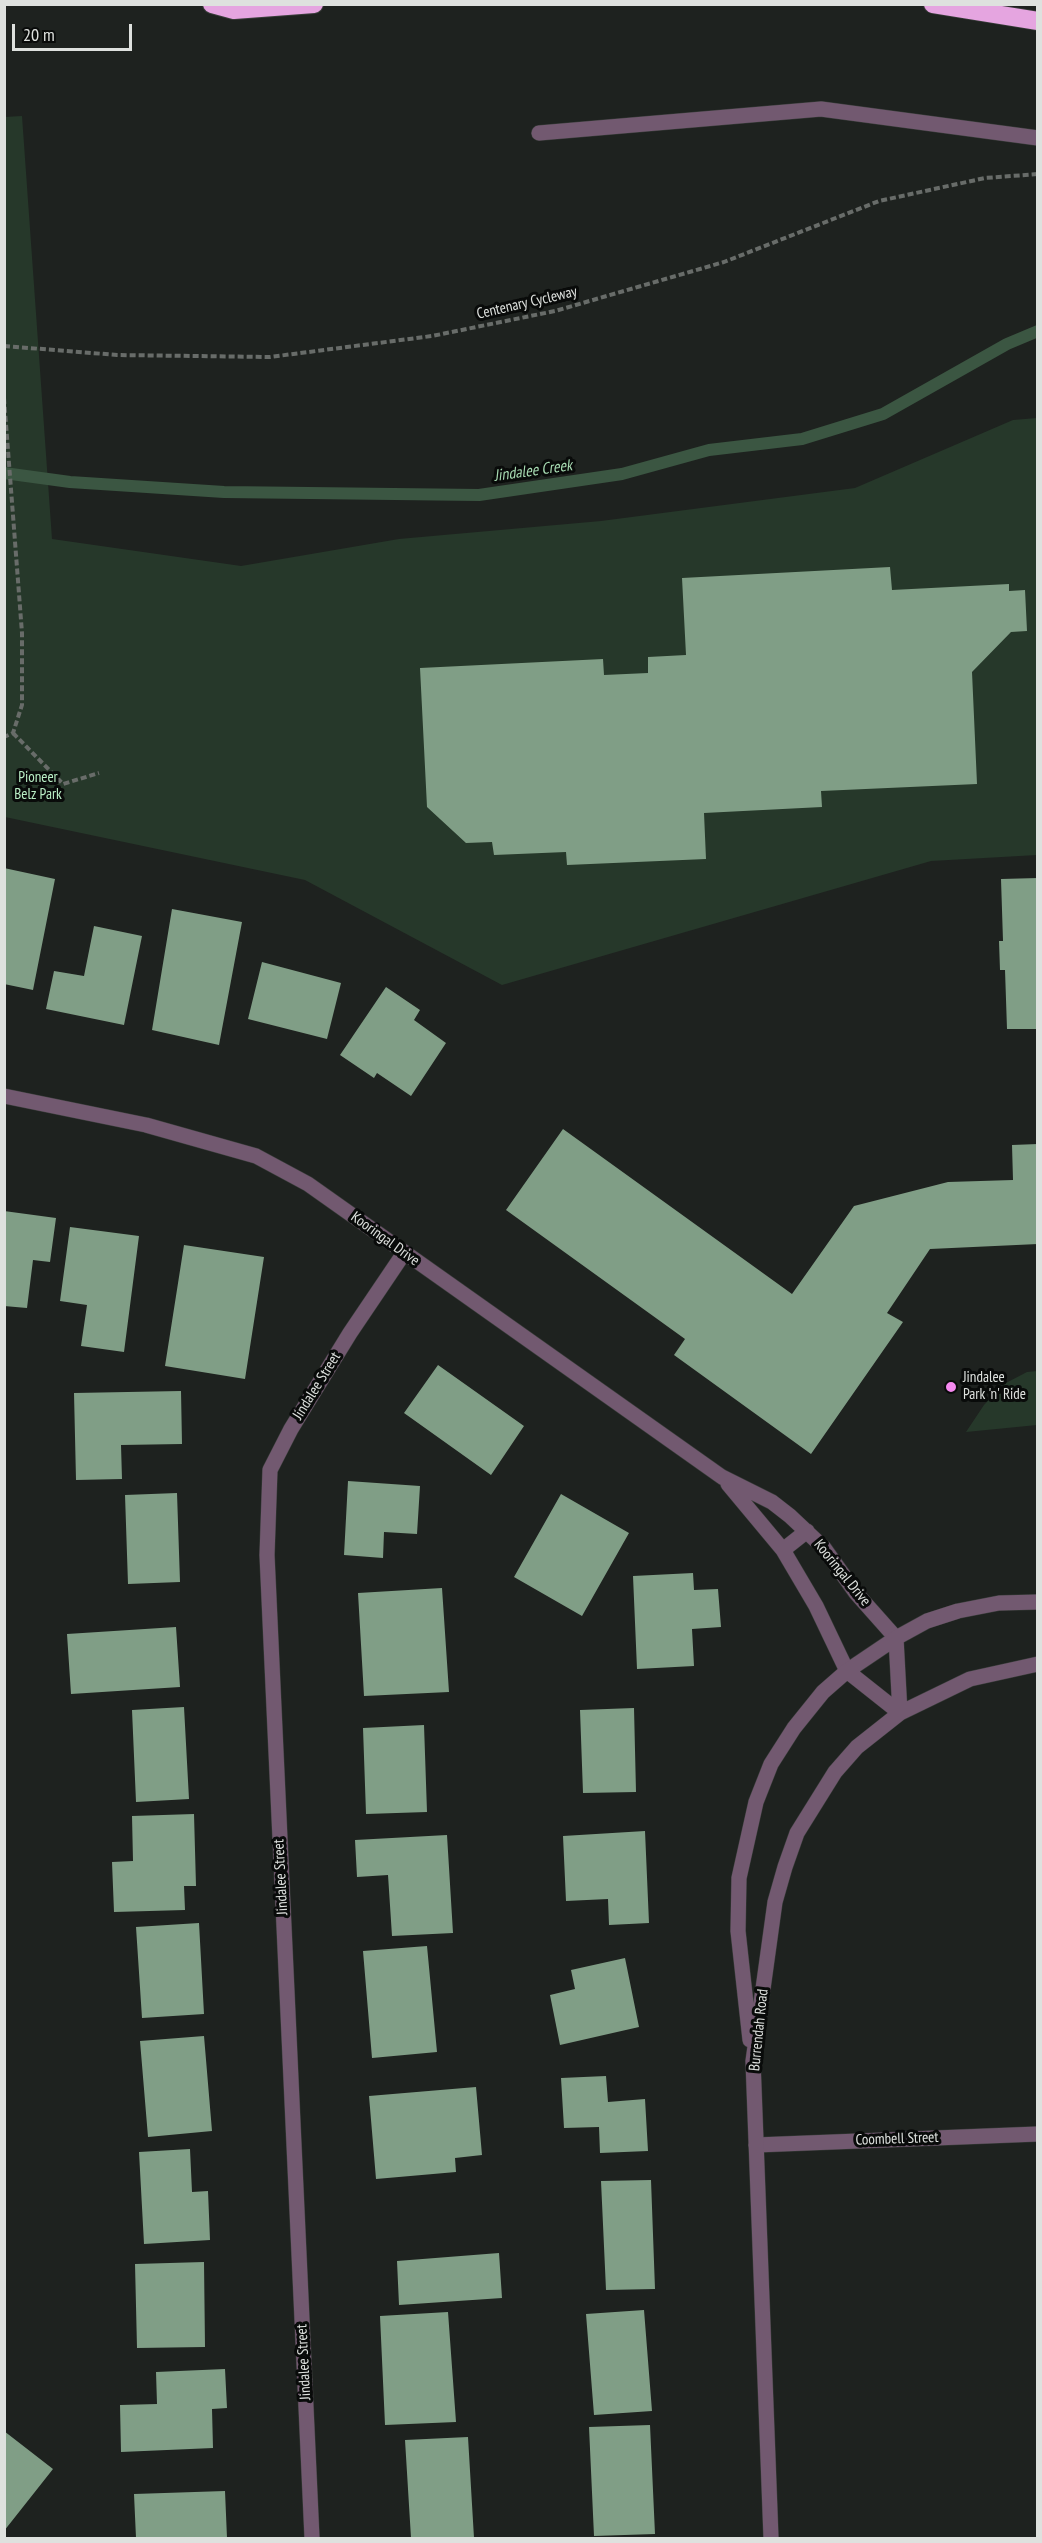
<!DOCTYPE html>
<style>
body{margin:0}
#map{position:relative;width:1042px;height:2543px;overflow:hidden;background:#1e221f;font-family:"PT Sans Narrow",sans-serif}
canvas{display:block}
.frame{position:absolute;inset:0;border:6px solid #dee1de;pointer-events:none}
.scale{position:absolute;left:12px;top:24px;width:120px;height:27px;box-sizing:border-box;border:3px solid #dee1de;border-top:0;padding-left:8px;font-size:18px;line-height:21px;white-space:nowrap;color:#dee1de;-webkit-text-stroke:4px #090b0a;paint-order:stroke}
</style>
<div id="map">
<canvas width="1042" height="2543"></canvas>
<div class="frame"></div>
<div class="scale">20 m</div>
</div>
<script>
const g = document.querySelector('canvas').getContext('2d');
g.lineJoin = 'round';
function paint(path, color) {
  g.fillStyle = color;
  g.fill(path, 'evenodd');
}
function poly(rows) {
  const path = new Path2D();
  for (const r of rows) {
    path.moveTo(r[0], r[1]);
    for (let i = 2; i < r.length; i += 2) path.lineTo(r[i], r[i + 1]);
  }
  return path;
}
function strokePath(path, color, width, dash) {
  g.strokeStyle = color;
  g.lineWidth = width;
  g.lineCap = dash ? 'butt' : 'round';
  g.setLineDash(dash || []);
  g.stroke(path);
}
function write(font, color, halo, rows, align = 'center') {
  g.font = font + ' "PT Sans Narrow",sans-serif';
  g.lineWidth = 6;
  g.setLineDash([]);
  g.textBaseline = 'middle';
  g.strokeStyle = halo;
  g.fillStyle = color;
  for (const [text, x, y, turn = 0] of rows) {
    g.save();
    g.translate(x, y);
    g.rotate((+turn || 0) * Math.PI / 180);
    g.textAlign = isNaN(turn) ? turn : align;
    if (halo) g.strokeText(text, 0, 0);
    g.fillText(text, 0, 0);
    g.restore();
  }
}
paint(poly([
 [22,116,52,539,241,566,399,539,601,521,855,488,1013,420,1037,418,1037,855,931,861,502,985,305,880,5,817,5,117],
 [1037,1371,1037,1425,966,1432,984,1405,1004,1384,1027,1372]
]), '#26382a');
strokePath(poly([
 [4,473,70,482,224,492,479,495,622,474,709,450,802,439,883,414,1007,344,1038,331]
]), '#3b5642', 12);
paint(poly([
 [890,567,892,590,1009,584,1009,591,1025,590,1027,631,1011,632,972,672,977,784,821,791,822,807,704,813,706,859,567,865,566,852,494,855,492,842,466,843,427,807,420,668,603,659,604,675,648,673,648,657,686,655,682,578],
 [4,868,55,879,33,990,4,984],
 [1038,878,1038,1029,1007,1029,1005,970,1000,970,999,941,1003,941,1001,879],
 [172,909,242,922,219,1045,152,1030],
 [94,926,142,936,124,1025,46,1009,54,971,84,976],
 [262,962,341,983,327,1039,248,1019],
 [386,987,420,1010,414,1020,446,1043,411,1096,377,1073,374,1078,340,1055],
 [563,1129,792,1294,854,1206,948,1182,1013,1180,1012,1145,1038,1144,1038,1244,930,1249,887,1313,903,1322,811,1454,674,1355,685,1339,506,1210],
 [4,1211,56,1218,50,1262,33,1260,27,1308,4,1306],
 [70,1227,139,1236,124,1352,81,1346,87,1305,60,1301],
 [184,1245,264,1257,245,1379,165,1366],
 [438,1365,524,1426,491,1475,404,1413],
 [181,1391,182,1444,121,1445,122,1479,76,1480,74,1393],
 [348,1481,420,1486,417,1534,384,1532,383,1558,344,1555],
 [177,1493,180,1582,128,1584,125,1495],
 [561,1494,629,1533,582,1616,514,1577],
 [693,1573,694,1590,718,1589,721,1627,692,1629,694,1666,637,1669,633,1576],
 [442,1588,449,1692,364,1696,358,1593],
 [176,1627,180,1687,71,1694,67,1634],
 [184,1707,189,1799,136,1802,132,1710],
 [634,1708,636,1792,583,1793,580,1710],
 [424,1725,427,1812,366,1814,363,1728],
 [194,1814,196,1886,184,1886,185,1910,114,1912,112,1862,133,1861,132,1816],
 [645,1831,649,1923,609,1925,608,1899,566,1901,563,1836],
 [447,1835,453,1933,392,1936,388,1875,357,1877,355,1840],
 [199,1923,204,2014,142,2018,136,1927],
 [427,1946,437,2052,372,2058,363,1951],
 [625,1958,639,2027,560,2045,550,1995,575,1989,571,1970],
 [204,2036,212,2131,148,2137,140,2041],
 [606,2076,608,2102,645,2099,648,2151,600,2153,599,2127,564,2128,561,2078],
 [476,2087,482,2155,455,2158,456,2172,376,2179,369,2096],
 [190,2149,192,2192,208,2191,210,2240,144,2244,139,2152],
 [651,2180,655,2289,606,2290,601,2181],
 [499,2253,502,2298,399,2305,397,2261],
 [204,2262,205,2347,137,2348,135,2264],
 [644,2310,652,2411,594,2415,586,2314],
 [448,2312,456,2422,385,2425,380,2316],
 [225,2369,227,2408,212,2409,213,2448,121,2452,120,2405,157,2404,156,2372],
 [650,2425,655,2534,594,2536,589,2427],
 [4,2431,53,2469,4,2531],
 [468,2437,474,2538,411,2538,405,2440],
 [225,2491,227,2538,136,2538,134,2494]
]), '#809e86');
const service = poly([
 [539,133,821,109,1038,138]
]);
const minor = poly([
 [4,1096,146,1125,256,1156,308,1184,722,1477,772,1502,790,1516,824,1548,856,1593,896,1638],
 [728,1484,783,1550,816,1606,847,1671],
 [783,1550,807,1531],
 [756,2145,1038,2134],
 [312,2538,267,1555,270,1470,291,1429,350,1333,404,1253]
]);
const tertiary = poly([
 [896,1638,900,1713],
 [847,1671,900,1713],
 [750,2040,738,1931,739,1878,756,1802,771,1764,794,1728,823,1692,847,1671,896,1638,927,1621,958,1611,999,1603,1038,1602],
 [771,2538,753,2061,775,1902,785,1867,797,1833,835,1772,857,1747,900,1713,970,1679,1038,1664]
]);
const motorway = poly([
 [212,4,234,10,314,4],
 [933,4,1038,21]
]);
strokePath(service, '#393d3a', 16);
strokePath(minor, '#393d3a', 16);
strokePath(tertiary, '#393d3a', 16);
strokePath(motorway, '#393d3a', 20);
strokePath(poly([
 [4,346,117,355,270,357,432,336,555,311,724,262,879,201,985,178,1038,174],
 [4,398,22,633,22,705,13,733,4,737],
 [13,733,63,784,99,773]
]), '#686c69', 4, [6, 3]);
strokePath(service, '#725970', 15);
strokePath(minor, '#725970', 15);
strokePath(tertiary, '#725970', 15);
strokePath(motorway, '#e5a5e0', 18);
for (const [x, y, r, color] of [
 [951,1387,6,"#f589ef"]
]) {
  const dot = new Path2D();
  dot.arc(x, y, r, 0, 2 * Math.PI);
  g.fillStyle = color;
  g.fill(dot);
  strokePath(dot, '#090b0a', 2);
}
write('15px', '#dee1de', '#090b0a', [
 ["Centenary Cycleway",527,303,-13],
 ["Kooringal Drive",385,1239,36],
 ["Jindalee Street",317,1386,-58],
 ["Kooringal Drive",842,1573,51],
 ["Jindalee Street",281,1877,-93],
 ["Burrendah Road",759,2030,-84],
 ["Coombell Street",897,2139,-2],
 ["Jindalee Street",304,2362,-93]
]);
write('15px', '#b9eec5', '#090b0a', [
 ["Pioneer",38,778],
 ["Belz Park",38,795]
]);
write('15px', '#dee1de', '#090b0a', [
 ["Jindalee",963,1378],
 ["Park 'n' Ride",963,1395]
], 'left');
write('italic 16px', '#a7dbb2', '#090b0a', [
 ["Jindalee Creek",533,471,-8]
]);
</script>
